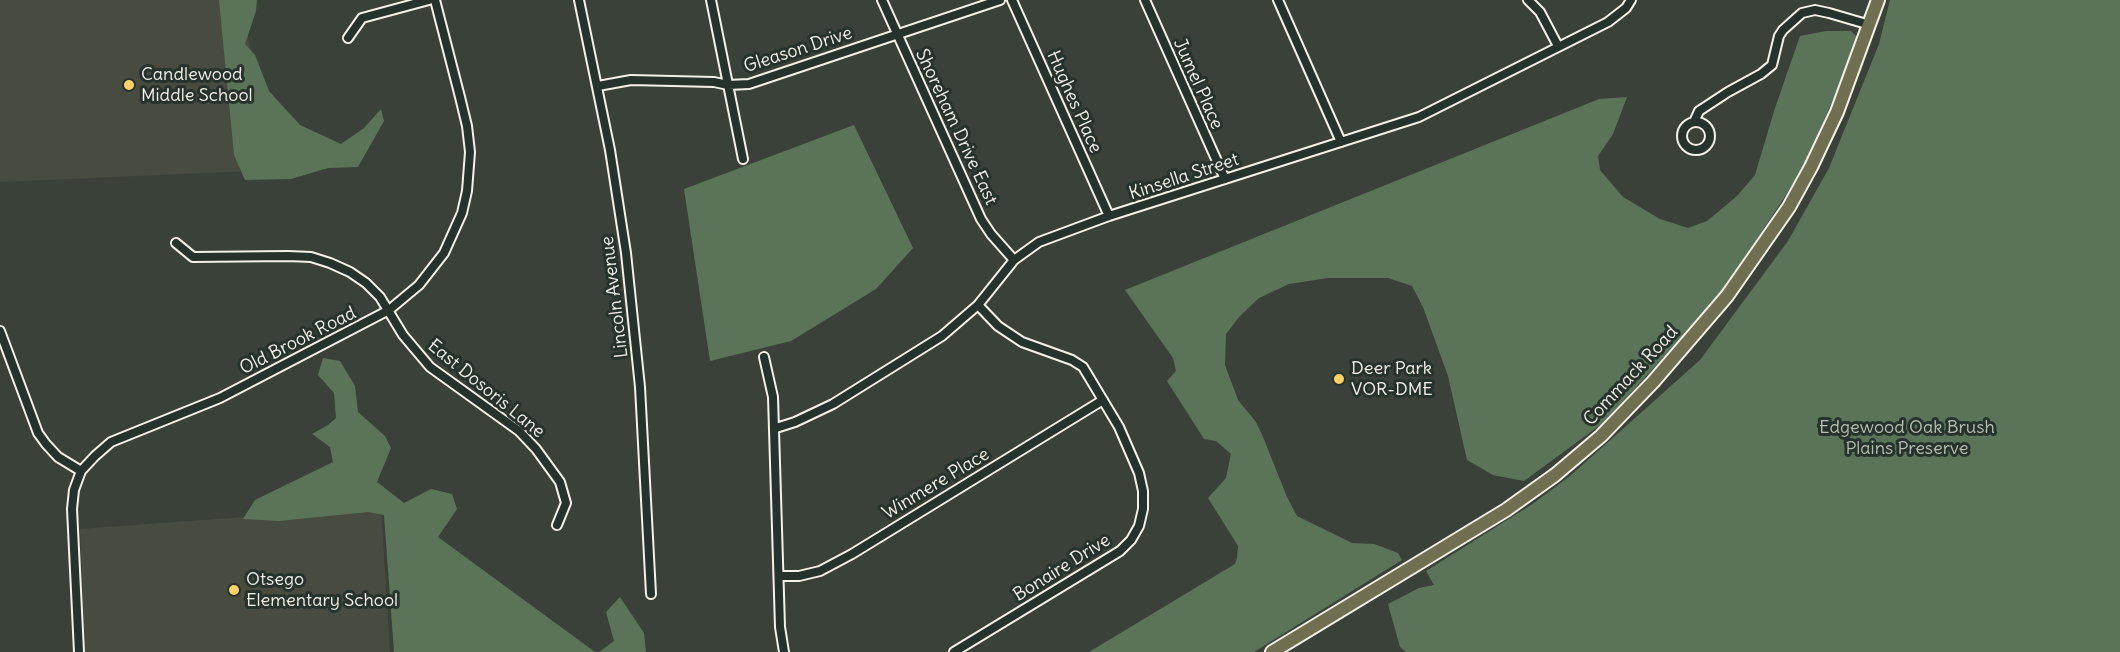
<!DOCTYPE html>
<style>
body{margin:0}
canvas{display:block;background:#3a4138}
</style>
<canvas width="2120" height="652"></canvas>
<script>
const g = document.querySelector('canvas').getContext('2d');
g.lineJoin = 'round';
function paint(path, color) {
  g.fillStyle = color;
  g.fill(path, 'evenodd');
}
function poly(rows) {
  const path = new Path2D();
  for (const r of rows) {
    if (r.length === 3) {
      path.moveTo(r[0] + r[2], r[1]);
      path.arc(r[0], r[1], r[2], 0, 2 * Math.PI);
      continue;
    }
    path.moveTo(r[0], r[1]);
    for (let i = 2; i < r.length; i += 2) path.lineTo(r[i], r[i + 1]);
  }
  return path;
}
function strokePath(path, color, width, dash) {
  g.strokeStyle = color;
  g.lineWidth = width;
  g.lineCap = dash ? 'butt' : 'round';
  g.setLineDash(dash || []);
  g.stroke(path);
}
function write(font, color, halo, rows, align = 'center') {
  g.font = font + ' Delius,sans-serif';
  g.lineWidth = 6;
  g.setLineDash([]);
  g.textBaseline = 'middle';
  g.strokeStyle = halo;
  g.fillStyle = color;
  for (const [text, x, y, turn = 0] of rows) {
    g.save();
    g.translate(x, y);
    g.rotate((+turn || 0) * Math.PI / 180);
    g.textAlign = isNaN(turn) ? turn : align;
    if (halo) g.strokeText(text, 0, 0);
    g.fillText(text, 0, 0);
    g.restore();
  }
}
paint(poly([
 [0,0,241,0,273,170,0,182],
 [381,507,390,652,85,652,80,529]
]), '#484b40');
paint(poly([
 [219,0,257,0,256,11,245,44,255,55,269,91,300,125,341,144,364,128,381,109,384,121,358,167,328,168,291,179,245,180,234,155],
 [1890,0,2120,0,2120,652,1406,652,1400,647,1388,604,1419,588,1434,585,1426,571,1531,505,1570,476,1700,360,1788,241,1829,168,1879,44],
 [1826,31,1851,31,1859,39,1803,169,1719,297,1603,423,1524,481,1493,475,1467,460,1448,376,1423,307,1412,286,1388,278,1328,278,1289,284,1259,298,1239,317,1226,334,1225,365,1238,400,1256,422,1263,437,1287,497,1297,516,1352,543,1374,544,1398,553,1402,560,1254,652,1089,652,1235,564,1237,558,1238,546,1208,498,1226,478,1231,454,1216,441,1204,439,1167,381,1176,371,1173,358,1125,290,1599,99,1627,97,1613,134,1598,156,1600,170,1623,197,1660,219,1688,228,1707,221,1737,196,1755,175,1775,108,1800,36],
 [854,125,913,248,876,289,791,341,710,361,684,189],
 [323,358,340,361,355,386,358,412,385,436,391,448,377,482,404,503,431,489,452,494,457,509,438,537,595,652,394,652,384,515,368,512,279,521,243,519,255,500,333,462,330,447,312,434,328,425,336,418,334,393,318,375],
 [620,597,644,633,646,652,599,652,614,641,606,612]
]), '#5b7459');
const street = poly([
 [579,0,610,150,626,253,640,387,651,594],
 [711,0,743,159],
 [882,0,981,219,991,234,1014,260],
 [1012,0,1109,216],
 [1145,0,1225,179],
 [1278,0,1341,142],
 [1528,0,1540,12,1558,46],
 [348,38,362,18,429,0],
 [598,86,631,80,714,82,728,85,749,84,1000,0],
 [1696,136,14],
 [1694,122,1699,111,1728,92,1761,74,1772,65,1779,36,1783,30,1802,13,1815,10,1829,13,1870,25],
 [176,243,193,257,288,256,311,257,330,263,350,272,366,283,380,297,403,335,430,367,519,431,536,449,560,482,566,503,557,525],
 [0,331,38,433,46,444,58,457,81,471],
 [764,357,773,397,780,627,784,652],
 [776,428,795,422,833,404,942,336,978,305,1014,260,1039,242,1109,216,1419,117,1608,22,1626,8,1631,0],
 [779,576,799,576,820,571,852,554,1103,400],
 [79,652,72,509,74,490,81,471,95,456,111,442,220,398,389,310,419,285,444,253,462,213,467,191,470,152,467,126,460,97,435,0],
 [954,652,1120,551,1131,540,1139,526,1143,509,1143,491,1139,473,1119,427,1083,367,1072,360,1022,342,998,326,978,305]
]);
const primary = poly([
 [1272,652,1506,510,1555,475,1601,436,1653,382,1727,296,1789,207,1811,167,1837,112,1878,0]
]);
strokePath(street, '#f4f1e8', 12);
strokePath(primary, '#f4f1e8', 16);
strokePath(street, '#26332d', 8);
strokePath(primary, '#716f52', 12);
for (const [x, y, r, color] of [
 [129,85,6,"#ffd166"],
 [1339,379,6,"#ffd166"],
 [234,590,6,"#ffd166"]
]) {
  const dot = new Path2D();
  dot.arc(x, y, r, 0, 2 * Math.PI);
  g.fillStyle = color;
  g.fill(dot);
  strokePath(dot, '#26332d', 2);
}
write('18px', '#f4f1e8', '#26332d', [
 ["Gleason Drive",798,50,-18],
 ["Jumel Place",1198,84,66],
 ["Hughes Place",1074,102,66],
 ["Shoreham Drive East",956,127,65],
 ["Kinsella Street",1184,177,-18],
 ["Lincoln Avenue",615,297,-97],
 ["Old Brook Road",298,341,-27],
 ["Commack Road",1631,376,-47],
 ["East Dosoris Lane",486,389,39],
 ["Winmere Place",936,484,-31],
 ["Bonaire Drive",1062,568,-32]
]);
write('18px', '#f4f1e8', '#26332d', [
 ["Candlewood",141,75],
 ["Middle School",141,96],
 ["Deer Park",1351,369],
 ["VOR-DME",1351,390],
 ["Otsego",246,580],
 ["Elementary School",246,601]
], 'left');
write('18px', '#b7bfaf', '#26332d', [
 ["Edgewood Oak Brush",1907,428],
 ["Plains Preserve",1907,449]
]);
</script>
